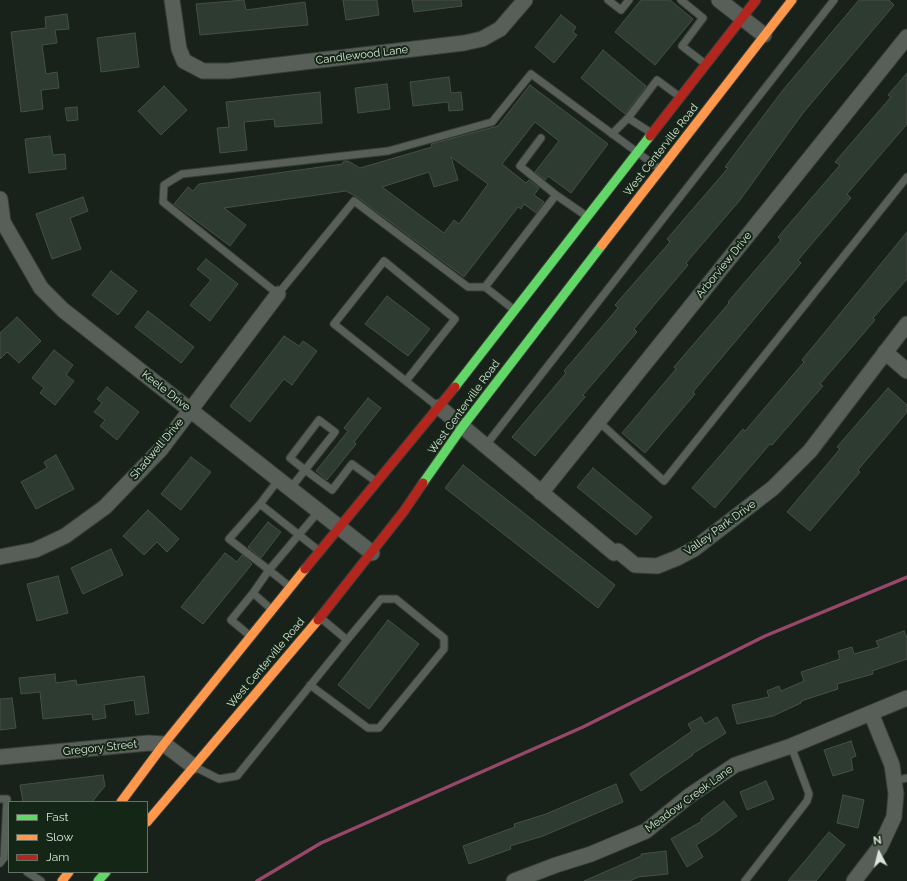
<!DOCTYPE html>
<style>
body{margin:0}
#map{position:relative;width:907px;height:881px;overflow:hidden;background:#18221a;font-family:Raleway,sans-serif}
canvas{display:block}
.legend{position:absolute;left:8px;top:801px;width:140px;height:72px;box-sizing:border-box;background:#142616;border:1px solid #637264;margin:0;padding:5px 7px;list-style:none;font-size:12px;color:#d9e4da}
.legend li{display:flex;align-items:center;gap:8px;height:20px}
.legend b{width:20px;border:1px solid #637264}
.north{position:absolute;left:859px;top:833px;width:40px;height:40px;-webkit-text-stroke:3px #142616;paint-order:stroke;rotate:353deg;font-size:11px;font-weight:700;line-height:16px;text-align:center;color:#d9e4da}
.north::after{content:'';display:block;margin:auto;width:14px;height:18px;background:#d9e4da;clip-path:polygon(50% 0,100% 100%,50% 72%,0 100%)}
</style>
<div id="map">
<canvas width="907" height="881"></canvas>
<ul class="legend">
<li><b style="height:5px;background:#63d668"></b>Fast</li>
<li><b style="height:5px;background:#ff974d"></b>Slow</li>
<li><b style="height:5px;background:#b3261e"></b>Jam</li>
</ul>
<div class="north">N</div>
</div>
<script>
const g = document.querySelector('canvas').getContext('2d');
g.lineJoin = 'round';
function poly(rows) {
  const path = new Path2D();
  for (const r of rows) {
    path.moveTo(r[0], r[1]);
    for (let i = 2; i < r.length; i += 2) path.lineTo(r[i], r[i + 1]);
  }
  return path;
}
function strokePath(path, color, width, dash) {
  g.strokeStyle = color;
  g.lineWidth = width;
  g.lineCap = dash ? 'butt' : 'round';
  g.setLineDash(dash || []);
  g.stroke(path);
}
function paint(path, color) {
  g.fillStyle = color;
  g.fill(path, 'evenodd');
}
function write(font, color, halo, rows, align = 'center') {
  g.font = font + ' Raleway,sans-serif';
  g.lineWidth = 4;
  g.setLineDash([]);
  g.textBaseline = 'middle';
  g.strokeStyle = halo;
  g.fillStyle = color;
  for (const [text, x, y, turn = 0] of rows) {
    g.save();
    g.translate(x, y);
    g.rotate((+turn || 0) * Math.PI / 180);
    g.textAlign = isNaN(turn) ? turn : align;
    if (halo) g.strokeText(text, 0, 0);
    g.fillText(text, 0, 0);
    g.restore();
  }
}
strokePath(poly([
 [257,881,321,843,583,727,765,636,907,577]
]), '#97476a', 3.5);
const building = poly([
 [244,0,246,10,305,2,308,25,200,35,196,4,244,0],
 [343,0,377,0,379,15,346,20,343,0],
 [412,0,461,0,462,6,414,12,412,0],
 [641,0,670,0,693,19,655,65,615,32,641,0],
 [859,0,889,0,894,5,803,113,740,200,686,263,688,265,634,329,637,332,583,395,585,397,535,456,512,437,566,373,564,371,618,308,615,305,670,242,667,239,728,168,725,167,783,90,859,0],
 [67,14,69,29,55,30,57,43,42,45,46,74,57,72,59,88,41,90,43,109,21,112,11,32,46,28,45,17,67,14],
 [561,15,576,27,573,32,577,35,554,63,535,47,561,15],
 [135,33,139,67,101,72,97,38,135,33],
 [603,50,646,86,625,114,581,78,603,50],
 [907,73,907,124,847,194,851,198,798,260,801,263,693,392,695,394,645,453,622,433,676,369,674,367,729,303,728,302,781,240,778,237,840,165,835,162,891,97,888,95,907,73],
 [449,77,451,93,461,92,463,110,449,111,448,102,413,106,410,82,449,77],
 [387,84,390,109,358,113,355,88,387,84],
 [530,85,608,144,571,193,548,176,545,180,535,172,559,141,535,122,502,164,526,183,529,180,539,188,534,195,544,202,536,213,524,204,521,209,518,207,464,277,357,197,346,191,224,208,246,225,230,246,174,204,188,187,193,191,199,184,342,164,344,161,348,161,360,168,432,147,431,144,498,126,530,85],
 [451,157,488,184,459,224,454,220,444,233,382,187,429,172,434,187,458,180,451,157],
 [164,86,187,110,161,135,138,111,164,86],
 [320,92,322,123,275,127,274,119,244,122,247,150,220,153,217,128,229,127,226,102,320,92],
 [77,107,78,120,67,121,65,108,77,107],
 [50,136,53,155,65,154,66,169,29,173,25,139,50,136],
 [83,197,88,211,70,218,81,249,52,259,36,214,83,197],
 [907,232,907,279,873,318,875,320,820,384,823,386,772,445,770,444,715,508,692,488,743,429,745,431,804,362,802,360,907,232],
 [206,259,238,284,210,321,190,305,211,280,197,269,206,259],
 [111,271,137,291,118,315,92,295,111,271],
 [387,296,430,329,408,356,365,324,387,296],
 [148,311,194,347,181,363,135,327,148,311],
 [17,317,41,341,19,363,7,352,0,359,0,333,17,317],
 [284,336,299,346,303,341,317,351,292,385,284,379,250,422,230,406,284,336],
 [54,350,73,365,66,375,74,381,55,405,40,393,44,388,32,378,54,350],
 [107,387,139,412,117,440,100,426,105,420,94,412,102,403,97,399,107,387],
 [888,388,907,405,907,412,858,470,860,472,810,531,787,512,840,449,837,447,888,388],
 [368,398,381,408,354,442,356,444,327,480,316,471,348,431,344,428,368,398],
 [56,455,74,489,36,509,21,482,47,468,44,462,56,455],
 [191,457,211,472,181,510,161,494,191,457],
 [463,465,615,585,598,608,445,488,463,465],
 [593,468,652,517,636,535,577,487,593,468],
 [148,510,179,539,167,552,157,542,144,555,123,536,148,510],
 [268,522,281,532,261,558,248,547,268,522],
 [111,549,123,575,83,594,71,568,111,549],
 [225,553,237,562,242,555,252,564,203,624,181,607,225,553],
 [58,576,68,613,37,621,27,584,58,576],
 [388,620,419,644,369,709,338,685,388,620],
 [904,631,907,638,907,659,872,671,873,674,837,684,838,689,801,701,801,703,773,716,737,724,732,705,769,697,767,691,779,686,781,691,804,681,801,672,840,659,838,651,852,647,854,654,879,647,876,641,904,631],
 [55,674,56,683,76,680,77,685,144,676,149,713,136,715,134,700,104,705,106,718,93,720,92,714,43,719,40,692,21,694,19,678,55,674],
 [12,698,16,728,0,730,0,699,12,698],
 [701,717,705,724,717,717,726,733,692,754,693,755,641,791,630,774,692,731,688,724,701,717],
 [851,741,856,756,851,758,853,770,833,776,824,750,851,741],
 [103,775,105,786,92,802,23,802,20,785,103,775],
 [766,781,774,799,747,810,740,792,766,781],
 [616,784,623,802,543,836,510,846,511,849,469,864,463,846,515,827,514,824,546,814,616,784],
 [843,795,864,800,858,828,837,823,843,795],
 [724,801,737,816,714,834,696,845,703,857,687,867,671,839,702,821,701,819,724,801],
 [829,832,845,845,816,881,788,881,829,832],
 [666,851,668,874,638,877,630,881,584,881,641,856,641,854,666,851]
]);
paint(building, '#2e3b30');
strokePath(building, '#464f48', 1);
const lane = poly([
 [608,0,621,10,629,0],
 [681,0,703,18,682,46,704,63],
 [628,118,657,80,680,97],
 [612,134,628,118,650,132],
 [541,138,520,166,556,195,485,287,468,287,354,201,278,294,163,202,164,185,182,174,388,151,492,122,531,74,660,169],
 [556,195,585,215],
 [485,287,513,309],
 [406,381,455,319,384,261,334,324,437,406],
 [319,420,335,432,305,470,290,458,319,420],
 [599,422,664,481,907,177],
 [486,445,834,0],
 [279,479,260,504,318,550],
 [290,489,305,470,332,490,352,464,374,480],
 [289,586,269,570,319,511],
 [253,593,269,570,229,539,260,504],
 [322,619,347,640],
 [249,635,231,620,253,593,270,608],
 [195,767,219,779,237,776,347,640,381,599,396,599,444,638,444,649,379,728,368,728,310,685],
 [894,781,907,778],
 [0,799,7,799,4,858,0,863],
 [27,872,41,881],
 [745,881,807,801,809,794,791,746]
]);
const street = poly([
 [172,0,179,49,184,61,203,71,228,71,464,43,482,39,500,29,525,0],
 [719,0,764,35],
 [0,199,3,222,41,288,63,310,372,553],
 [885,352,907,371],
 [439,407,614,553,618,551,635,565,657,566,677,558,694,549,773,488,810,451,907,324],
 [541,493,907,37],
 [0,557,35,550,65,536,105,507,161,449,278,294],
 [0,757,149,743,164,744,193,766],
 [514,881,556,865,591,854,646,831,689,796,735,765,791,746,907,698],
 [854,881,880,847,894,817,896,794,892,765,871,713]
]);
const fast = poly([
 [455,387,650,136],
 [423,483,463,426,602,245],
 [98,881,106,872]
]);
const slow = poly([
 [602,245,792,0],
 [121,802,164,744,305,569],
 [147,822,318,620],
 [62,881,69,872]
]);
const jam = poly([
 [650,136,756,0],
 [305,569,455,387],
 [318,620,404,511,423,483]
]);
strokePath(lane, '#373e38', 9);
strokePath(street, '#373e38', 17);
strokePath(fast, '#373e38', 11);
strokePath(slow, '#373e38', 11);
strokePath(jam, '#373e38', 11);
strokePath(lane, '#575f58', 7);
strokePath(street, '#575f58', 15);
strokePath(fast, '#63d668', 9);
strokePath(slow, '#ff974d', 9);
strokePath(jam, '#b3261e', 9);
write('11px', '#d9e4da', '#142616', [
 ["Candlewood Lane",362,55,-7],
 ["West Centerville Road",661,150,-52],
 ["Arborview Drive",724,265,-51],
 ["Keele Drive",166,391,38],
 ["West Centerville Road",464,407,-54],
 ["Shadwell Drive",157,449,-50],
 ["Valley Park Drive",720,528,-36],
 ["West Centerville Road",266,663,-50],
 ["Gregory Street",100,748,-6],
 ["Meadow Creek Lane",689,799,-36]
]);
</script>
